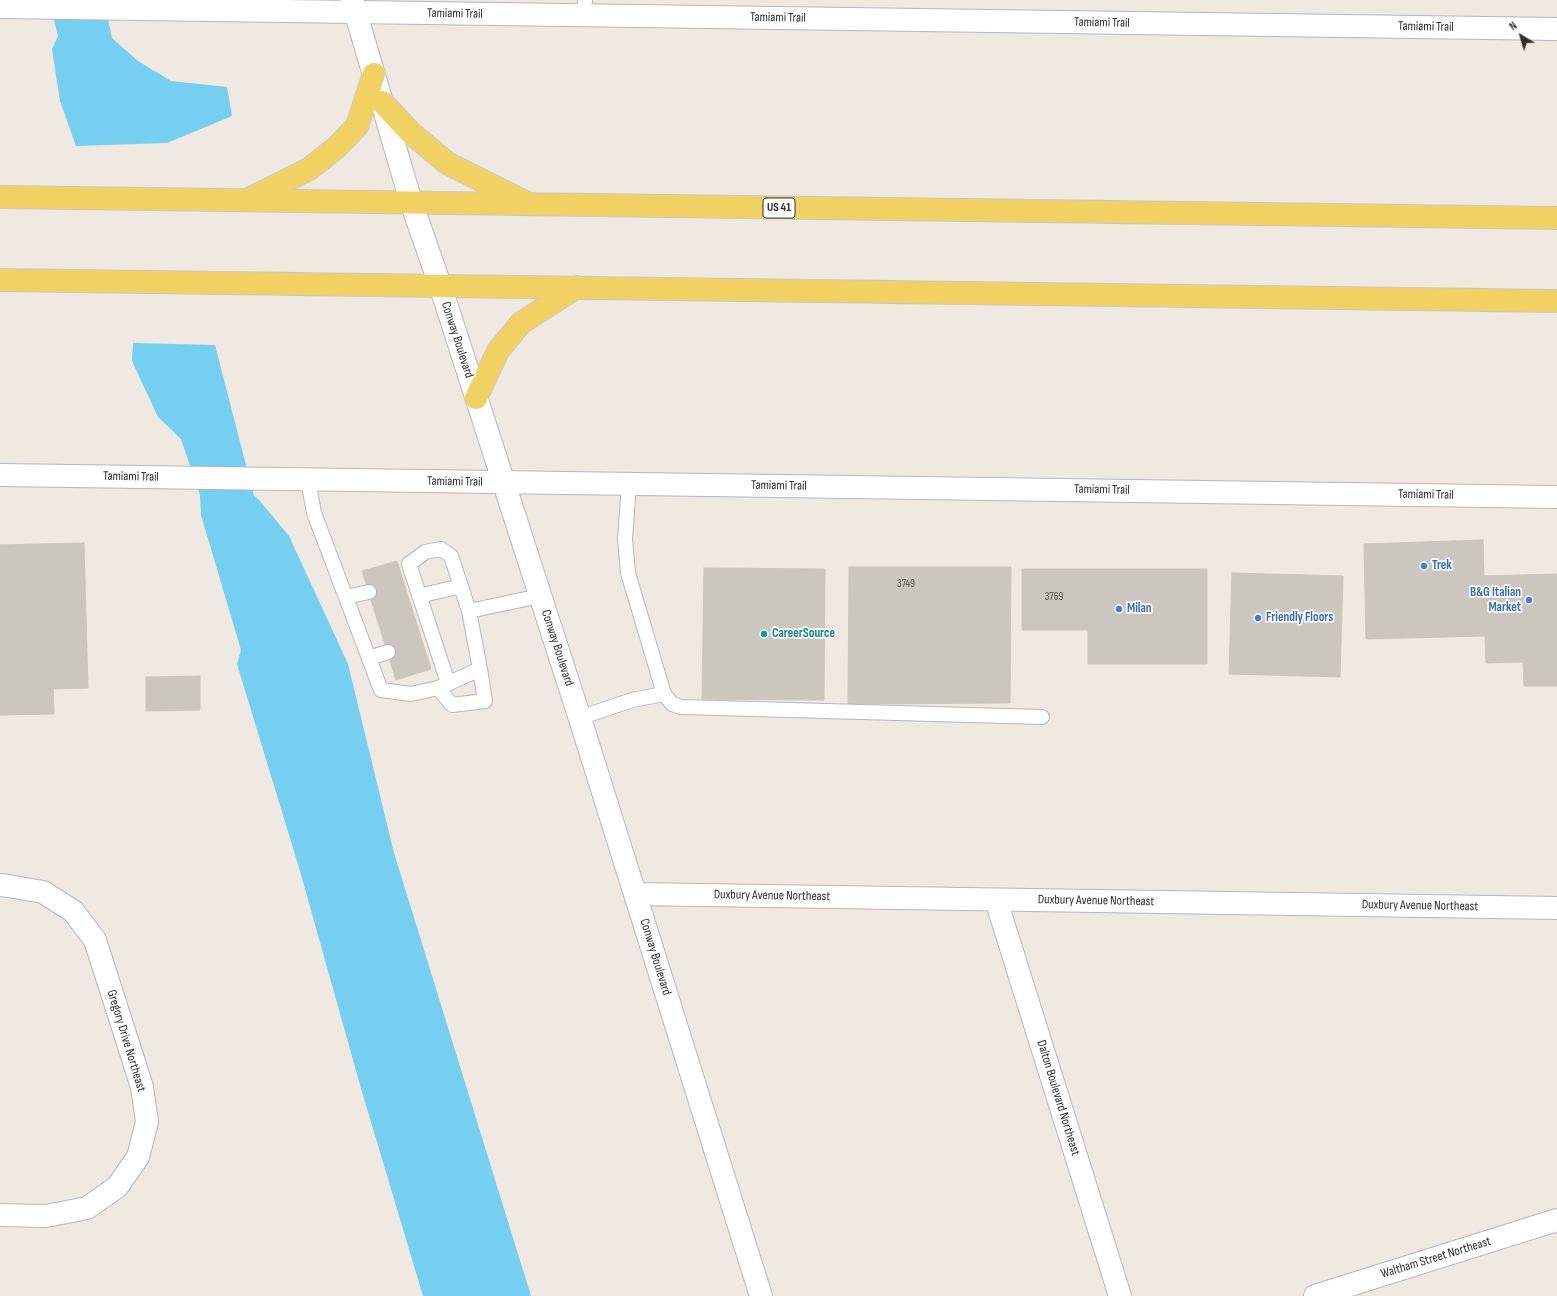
<!DOCTYPE html>
<style>
body{margin:0}
#map{position:relative;width:1557px;height:1296px;overflow:hidden;background:#efe9e1;font-family:"Sofia Sans Condensed",sans-serif}
canvas{display:block}
.north{position:absolute;left:1501px;top:16px;width:40px;height:40px;-webkit-text-stroke:3px #fff;paint-order:stroke;rotate:322deg;font-size:11px;font-weight:700;line-height:16px;text-align:center;color:#2e2e2e}
.north::after{content:'';display:block;margin:auto;width:14px;height:18px;background:#2e2e2e;clip-path:polygon(50% 0,100% 100%,50% 72%,0 100%)}
</style>
<div id="map">
<canvas width="1557" height="1296"></canvas>
<div class="north">N</div>
</div>
<script>
const g = document.querySelector('canvas').getContext('2d');
g.lineJoin = 'round';
function paint(path, color) {
  g.fillStyle = color;
  g.fill(path, 'evenodd');
}
function poly(rows) {
  const path = new Path2D();
  for (const r of rows) {
    path.moveTo(r[0], r[1]);
    for (let i = 2; i < r.length; i += 2) path.lineTo(r[i], r[i + 1]);
  }
  return path;
}
function strokePath(path, color, width, dash) {
  g.strokeStyle = color;
  g.lineWidth = width;
  g.lineCap = dash ? 'butt' : 'round';
  g.setLineDash(dash || []);
  g.stroke(path);
}
function write(font, color, halo, rows, align = 'center') {
  g.font = font + ' "Sofia Sans Condensed",sans-serif';
  g.lineWidth = 3.5;
  g.setLineDash([]);
  g.textBaseline = 'middle';
  g.strokeStyle = halo;
  g.fillStyle = color;
  for (const [text, x, y, turn = 0] of rows) {
    g.save();
    g.translate(x, y);
    g.rotate((+turn || 0) * Math.PI / 180);
    g.textAlign = isNaN(turn) ? turn : align;
    if (halo) g.strokeText(text, 0, 0);
    g.fillText(text, 0, 0);
    g.restore();
  }
}
paint(poly([
 [49,0,104,0,112,38,138,61,171,81,227,87,232,116,167,143,76,146,60,101,52,49,58,36],
 [133,343,215,345,254,496,259,500,289,536,348,664,394,853,531,1296,423,1296,362,1092,300,871,237,664,241,650,201,515,200,495,181,439,158,417,132,361]
]), '#75cff0');
const building = poly([
 [1483,540,1484,576,1557,574,1557,686,1524,686,1523,662,1486,663,1485,636,1366,639,1364,544,1483,540],
 [84,543,88,688,53,689,54,714,0,715,0,545,84,543],
 [397,561,431,669,396,680,362,571,397,561],
 [849,567,1011,567,1010,703,848,704,849,567],
 [704,568,825,569,824,700,702,699,704,568],
 [1022,569,1207,569,1207,664,1088,664,1088,630,1022,630,1022,569],
 [1232,573,1343,576,1340,677,1229,674,1232,573],
 [200,676,200,710,146,711,146,677,200,676]
]);
paint(building, '#cbc7bf');
strokePath(building, '#cbc5ba', 1);
const service = poly([
 [584,16,585,0],
 [308,480,314,513,381,690,411,694,438,688,480,669,469,611,540,596],
 [419,596,461,586],
 [346,597,369,592],
 [369,658,388,652],
 [448,683,409,564,425,552,441,549,451,556,469,611],
 [438,688,452,705,485,701,480,669],
 [664,694,672,704,681,707,1042,717],
 [579,718,632,700,664,694,628,573,625,539,629,484]
]);
const minor = poly([
 [0,7,1557,29],
 [440,285,582,725,761,1296],
 [0,475,1557,497],
 [0,885,8,886,43,892,73,911,95,940,142,1087,147,1122,138,1157,117,1187,87,1208,46,1216,0,1215],
 [635,894,1557,908],
 [996,900,1120,1296],
 [1315,1296,1557,1220]
]);
const tertiary = poly([
 [352,0,411,202,440,285]
]);
const primary = poly([
 [382,102,410,132,447,163,525,202],
 [0,197,1557,218],
 [249,199,309,169,337,147,357,126,374,74],
 [0,280,1557,301],
 [476,398,498,351,521,323,577,287]
]);
strokePath(service, '#b4b7c1', 16);
strokePath(minor, '#b4b7c1', 24);
strokePath(tertiary, '#b4b7c1', 24);
strokePath(primary, '#c9c9c9', 24);
strokePath(service, '#fff', 14);
strokePath(minor, '#fff', 22);
strokePath(tertiary, '#fff', 22);
strokePath(primary, '#f2d163', 22);
for (const [x, y, r, color] of [
 [1424,566,4,"#3f7fe0"],
 [1529,600,4,"#3f7fe0"],
 [1119,609,4,"#3f7fe0"],
 [1258,618,4,"#3f7fe0"],
 [764,634,4,"#0f9aa8"]
]) {
  const dot = new Path2D();
  dot.arc(x, y, r, 0, 2 * Math.PI);
  g.fillStyle = color;
  g.fill(dot);
  strokePath(dot, '#fff', 1.5);
}
write('11px', '#555452', null, [
 ["3749",906,584],
 ["3769",1054,597]
]);
for (const [x, y, w] of [
 [779,208,32]
]) {
  const box = new Path2D();
  box.roundRect(x - w / 2, y - 10, w, 20, 3);
  g.fillStyle = '#fff';
  g.fill(box);
  strokePath(box, '#2e2e2e', 1);
}
write('bold 12px', '#2e2e2e', null, [
 ["US 41",779,208]
]);
write('13px', '#2e2e2e', '#fff', [
 ["Tamiami Trail",455,14,1],
 ["Tamiami Trail",778,18,1],
 ["Tamiami Trail",1102,23,1],
 ["Tamiami Trail",1426,27,1],
 ["Conway Boulevard",457,340,72],
 ["Tamiami Trail",131,477,1],
 ["Tamiami Trail",455,482,1],
 ["Tamiami Trail",779,486,1],
 ["Tamiami Trail",1102,490,1],
 ["Tamiami Trail",1426,495,1],
 ["Conway Boulevard",557,648,72],
 ["Duxbury Avenue Northeast",772,896,1],
 ["Duxbury Avenue Northeast",1096,901,1],
 ["Duxbury Avenue Northeast",1420,906,1],
 ["Conway Boulevard",655,957,73],
 ["Gregory Drive Northeast",126,1041,73],
 ["Dalton Boulevard Northeast",1058,1098,73],
 ["Waltham Street Northeast",1436,1258,-17]
]);
write('bold 13px', '#366cbe', '#fff', [
 ["Trek",1432,566],
 ["B&G Italian",1521,593,"right"],
 ["Market",1521,608,"right"],
 ["Milan",1127,609],
 ["Friendly Floors",1266,618]
], 'left');
write('bold 13px', '#0d838f', '#fff', [
 ["CareerSource",772,634]
], 'left');
</script>
